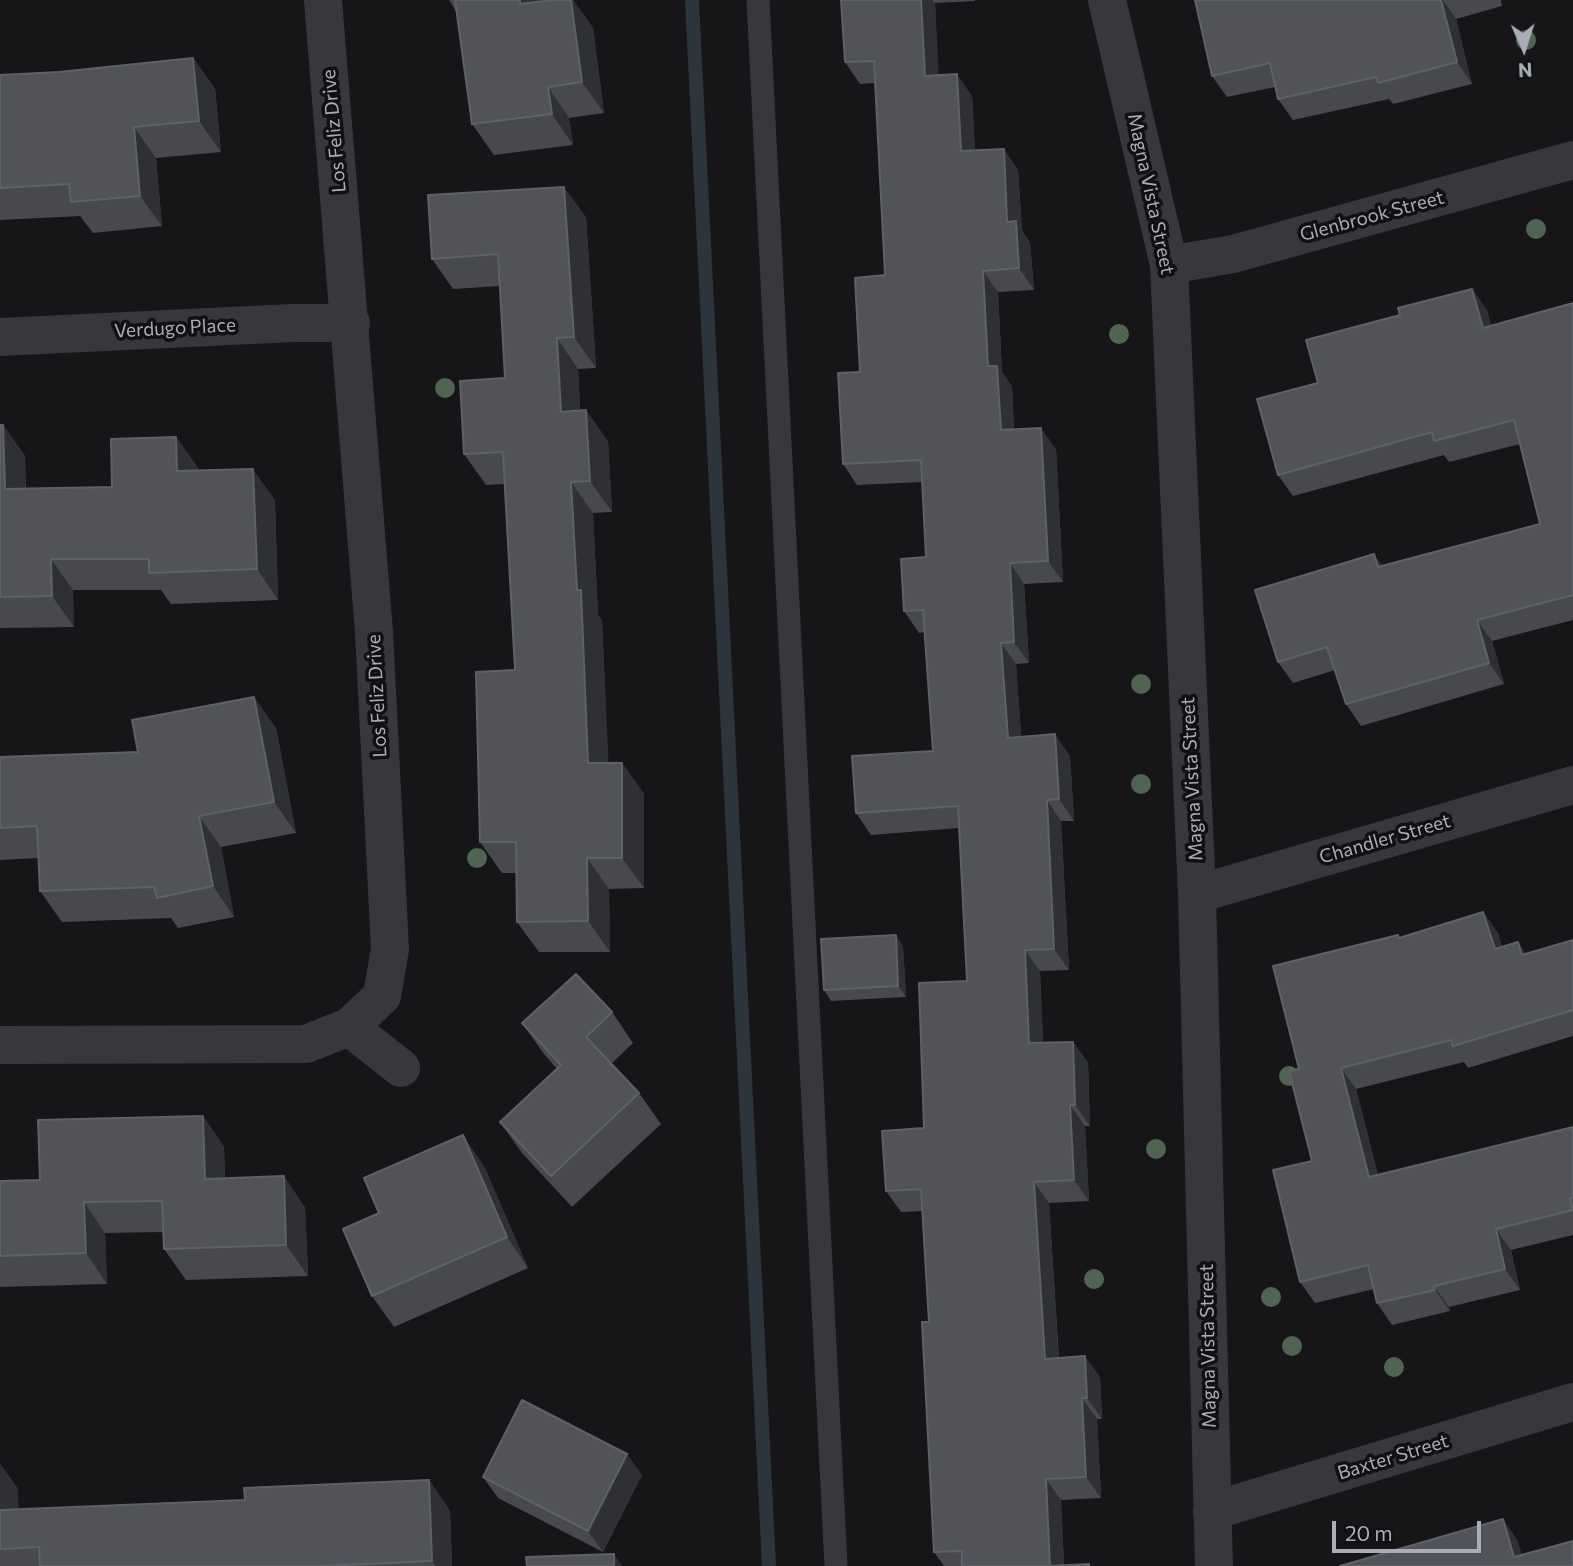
<!DOCTYPE html>
<style>
body{margin:0}
#map{position:relative;width:1573px;height:1566px;overflow:hidden;background:#161618;font-family:Commissioner,sans-serif}
canvas{display:block}
.north{position:absolute;left:1489px;top:14px;width:70px;height:70px;-webkit-text-stroke:5px #111113;paint-order:stroke;rotate:177deg;font-size:19px;font-weight:700;line-height:28px;text-align:center;color:#a8adb8}
.north::after{content:'';display:block;margin:auto;width:24px;height:32px;background:#a8adb8;clip-path:polygon(50% 0,100% 100%,50% 72%,0 100%)}
.scale{position:absolute;left:1332px;top:1521px;width:149px;height:32px;box-sizing:border-box;border:4px solid #a8adb8;border-top:0;padding-left:9px;font-size:21px;line-height:24px;white-space:nowrap;color:#a8adb8;-webkit-text-stroke:5px #111113;paint-order:stroke}
</style>
<div id="map">
<canvas width="1573" height="1566"></canvas>
<div class="north">N</div>
<div class="scale">20 m</div>
</div>
<script>
const g = document.querySelector('canvas').getContext('2d');
g.lineJoin = 'round';
function poly(rows) {
  const path = new Path2D();
  for (const r of rows) {
    path.moveTo(r[0], r[1]);
    for (let i = 2; i < r.length; i += 2) path.lineTo(r[i], r[i + 1]);
  }
  return path;
}
function strokePath(path, color, width, dash) {
  g.strokeStyle = color;
  g.lineWidth = width;
  g.lineCap = dash ? 'butt' : 'round';
  g.setLineDash(dash || []);
  g.stroke(path);
}
function paint(path, color) {
  g.fillStyle = color;
  g.fill(path, 'evenodd');
}
function write(font, color, halo, rows, align = 'center') {
  g.font = font + ' Commissioner,sans-serif';
  g.lineWidth = 7;
  g.setLineDash([]);
  g.textBaseline = 'middle';
  g.strokeStyle = halo;
  g.fillStyle = color;
  for (const [text, x, y, turn = 0] of rows) {
    g.save();
    g.translate(x, y);
    g.rotate((+turn || 0) * Math.PI / 180);
    g.textAlign = isNaN(turn) ? turn : align;
    if (halo) g.strokeText(text, 0, 0);
    g.fillText(text, 0, 0);
    g.restore();
  }
}
strokePath(poly([
 [692,0,769,1566]
]), '#2c353c', 14);
strokePath(poly([
 [758,0,836,1566]
]), '#37383d', 23);
strokePath(poly([
 [1107,0,1169,265,1197,894,1214,1566],
 [1169,265,1233,254,1573,160],
 [0,337,293,323,351,323],
 [1197,894,1573,785],
 [349,1027,401,1068],
 [0,1045,306,1044,349,1027,382,996,390,949,374,632,323,0],
 [1212,1511,1573,1402]
]), '#37383d', 38);
g.fillStyle = '#506452';
for (const [x, y] of [
 [1526,40],
 [1536,229],
 [1119,334],
 [445,388],
 [1141,684],
 [1141,784],
 [477,858],
 [1289,1076],
 [1156,1149],
 [1094,1279],
 [1271,1297],
 [1292,1346],
 [1394,1367]
]) {
  g.beginPath();
  g.arc(x, y, 10, 0, 2 * Math.PI);
  g.fill();
}
paint(poly([
 [449,0,540,0,540,2,552,0,573,0,593,28,604,113,569,118,573,145,494,155,472,124,456,11],
 [841,0,975,0,975,1,935,3,938,75,972,96,975,150,1018,170,1022,230,1030,243,1034,290,998,292,1002,372,1012,387,1014,429,1056,449,1063,582,1024,584,1029,663,1016,664,1021,737,1070,756,1074,821,1061,821,1069,970,1040,971,1043,1043,1073,1042,1088,1063,1090,1126,1085,1126,1089,1201,1049,1203,1059,1358,1100,1377,1102,1419,1097,1419,1101,1498,1061,1500,1064,1565,1090,1566,944,1566,934,1552,929,1322,922,1211,901,1212,886,1191,924,1128,967,981,959,828,871,835,856,813,933,751,924,632,919,633,904,611,926,557,922,482,857,485,843,464,860,372,885,275,875,83,860,84,845,62],
 [1195,0,1501,0,1502,6,1456,19,1472,84,1393,104,1389,99,1293,120,1278,99,1275,87,1227,97,1212,76],
 [193,58,215,89,221,152,156,158,162,226,93,233,80,216,0,220,0,75,59,72],
 [586,217,596,368,578,369,580,411,608,441,612,512,593,513,598,615,602,621,608,763,622,763,644,794,644,888,609,889,610,952,539,952,517,922,516,873,502,873,480,842,515,670,504,484,486,485,464,454,505,378,500,286,453,289,432,259],
 [1472,289,1487,310,1491,326,1573,303,1573,620,1492,641,1504,684,1361,726,1346,704,1335,670,1293,683,1278,662,1382,565,1540,524,1520,444,1449,462,1444,455,1293,496,1278,475,1318,383,1400,315],
 [0,425,3,425,25,456,26,488,112,487,176,437,198,468,198,471,275,500,278,600,171,604,161,590,73,590,74,627,0,628],
 [276,728,296,833,221,847,234,917,178,928,171,918,62,922,40,891,39,858,0,860,0,757,138,752],
 [1483,912,1498,933,1502,947,1526,953,1573,940,1573,1036,1468,1068,1464,1062,1356,1089,1378,1175,1573,1127,1573,1235,1511,1250,1520,1290,1449,1307,1450,1311,1392,1325,1377,1303,1374,1289,1315,1303,1300,1282,1312,1161,1299,1069,1398,935,1400,938],
 [903,946,906,997,831,1001,824,990],
 [612,1012,633,1043,611,1064,639,1093,661,1124,572,1207,522,1153,500,1122,557,1069,544,1054,522,1023],
 [203,1116,224,1147,225,1178,305,1207,308,1276,186,1280,164,1249,163,1232,105,1233,107,1284,0,1287,0,1181,40,1180],
 [484,1166,528,1268,394,1327,372,1296],
 [0,1464,18,1489,18,1509,245,1500,429,1480,450,1511,452,1566,0,1566],
 [642,1475,603,1552,498,1498,483,1477]
]), '#47494d');
paint(poly([
 [520,0,540,0,542,35,520,4],
 [571,0,573,0,593,28,604,113,582,82],
 [921,0,932,0,935,3,940,98,925,76],
 [1441,0,1443,0,1456,19,1472,84,1457,62],
 [193,58,215,89,221,152,199,121],
 [957,74,972,96,976,172,961,151],
 [548,87,569,118,573,145,552,114],
 [134,127,156,158,162,226,140,196],
 [1004,149,1018,170,1022,230,1030,243,1034,290,1019,268,1007,222],
 [564,187,586,217,596,368,574,337],
 [983,271,998,292,1002,372,1012,387,1015,451,1001,430,988,366],
 [1472,289,1487,310,1498,350,1483,328],
 [557,338,578,369,582,443,561,412],
 [586,410,608,441,612,512,590,481],
 [3,425,25,456,26,520,5,489],
 [1041,428,1056,449,1063,582,1048,561],
 [176,437,198,468,199,502,177,471],
 [253,469,275,500,278,600,257,569],
 [571,482,593,513,598,615,602,621,610,794,588,763,577,590],
 [1374,554,1389,575,1378,567],
 [51,559,73,590,74,627,52,596],
 [1010,563,1024,584,1029,663,1014,642],
 [1477,620,1492,641,1504,684,1489,663],
 [1001,643,1016,664,1023,759,1008,738],
 [254,697,276,728,296,833,274,802],
 [1055,734,1070,756,1074,821,1059,799],
 [622,763,644,794,644,888,622,858],
 [1047,800,1061,821,1069,970,1054,949],
 [199,816,221,847,234,917,213,886],
 [587,858,609,889,610,952,588,921],
 [1483,912,1498,933,1510,971,1495,949],
 [896,935,903,946,906,997,898,986],
 [1518,942,1533,964,1522,955],
 [1025,950,1040,971,1044,1064,1029,1043],
 [1073,1042,1088,1063,1090,1126,1075,1105],
 [1341,1068,1356,1089,1384,1198,1369,1177],
 [1070,1105,1085,1126,1089,1201,1074,1180],
 [203,1116,224,1147,226,1209,205,1179],
 [463,1135,484,1166,528,1268,507,1237],
 [284,1176,305,1207,308,1276,286,1245],
 [1034,1182,1049,1203,1060,1380,1045,1359],
 [84,1202,105,1233,107,1284,86,1253],
 [1496,1229,1511,1250,1520,1290,1505,1269],
 [1434,1286,1449,1307,1450,1311,1435,1290],
 [1085,1356,1100,1377,1102,1419,1087,1398],
 [1082,1398,1097,1419,1101,1498,1086,1477],
 [627,1454,642,1475,603,1552,588,1531],
 [0,1464,18,1489,19,1541,0,1514],
 [1046,1479,1061,1500,1064,1566,1050,1566],
 [429,1480,450,1511,452,1566,435,1566,432,1561],
 [1503,1519,1518,1541,1525,1566,1514,1557],
 [614,1554,622,1566,614,1566]
]), '#2f3033');
const building = poly([
 [455,0,520,0,520,4,552,0,571,0,582,82,548,87,552,114,472,124,455,0],
 [841,0,921,0,925,76,957,74,961,151,1004,149,1007,222,1016,221,1019,268,983,271,988,366,997,366,1001,430,1041,428,1048,561,1010,563,1014,642,1001,643,1008,738,1055,734,1059,799,1047,800,1054,949,1025,950,1029,1043,1073,1042,1075,1105,1070,1105,1074,1180,1034,1182,1045,1359,1085,1356,1087,1398,1082,1398,1086,1477,1046,1479,1050,1566,1089,1564,1089,1566,962,1566,962,1551,934,1552,922,1322,929,1322,921,1189,886,1191,882,1131,924,1128,919,983,967,981,958,806,856,813,852,756,933,751,923,610,904,611,901,559,926,557,921,460,843,464,838,373,860,372,855,278,885,275,874,61,845,62,841,0],
 [1195,0,1441,0,1457,62,1378,83,1376,77,1278,99,1270,63,1212,76,1195,0],
 [193,58,199,121,134,127,140,196,71,202,69,184,0,188,0,75,59,72,193,58],
 [564,187,574,337,557,338,561,412,586,410,590,481,571,482,577,590,581,590,588,763,622,763,622,858,587,858,588,921,517,922,516,842,480,842,476,672,515,670,503,452,464,454,460,381,505,378,498,254,432,259,428,195,564,187],
 [1472,289,1483,328,1573,303,1573,595,1477,620,1489,663,1346,704,1327,647,1278,662,1255,590,1374,554,1378,567,1540,524,1514,420,1434,441,1432,432,1278,475,1257,399,1318,383,1306,340,1400,315,1398,308,1472,289],
 [0,425,3,425,5,489,112,487,111,439,176,437,177,471,253,469,257,569,149,573,149,559,51,559,52,596,0,597,0,425],
 [254,697,274,802,199,816,213,886,157,898,154,887,40,891,37,826,0,828,0,757,138,752,132,720,254,697],
 [1483,912,1495,949,1518,942,1522,955,1573,940,1573,1010,1453,1046,1451,1040,1341,1068,1369,1177,1573,1127,1573,1198,1570,1199,1573,1210,1496,1229,1505,1269,1434,1286,1435,1290,1377,1303,1368,1265,1300,1282,1273,1170,1312,1161,1289,1071,1299,1069,1273,966,1398,935,1399,938,1483,912],
 [896,935,898,986,824,990,821,939,896,935],
 [576,974,612,1012,586,1037,639,1093,551,1176,500,1122,561,1065,522,1023,576,974],
 [203,1116,205,1179,284,1176,286,1245,164,1249,162,1201,84,1202,86,1253,0,1256,0,1181,40,1180,38,1120,203,1116],
 [463,1135,507,1237,372,1296,343,1229,379,1213,364,1178,463,1135],
 [522,1400,627,1454,588,1531,483,1477,522,1400],
 [429,1480,432,1561,323,1566,40,1566,39,1547,0,1549,0,1510,245,1500,244,1488,429,1480],
 [1503,1519,1514,1557,1573,1541,1573,1566,1340,1566,1503,1519],
 [614,1554,614,1566,527,1566,526,1557,614,1554]
]);
paint(building, '#525359');
strokePath(building, '#5f6168', 2);
write('19px', '#a8adb8', '#111113', [
 ["Los Feliz Drive",334,131,-95],
 ["Magna Vista Street",1151,194,78],
 ["Glenbrook Street",1372,216,-15],
 ["Verdugo Place",175,328,-3],
 ["Los Feliz Drive",377,696,-93],
 ["Magna Vista Street",1192,779,-93],
 ["Chandler Street",1385,839,-16],
 ["Magna Vista Street",1208,1346,-91],
 ["Baxter Street",1393,1457,-17]
]);
</script>
